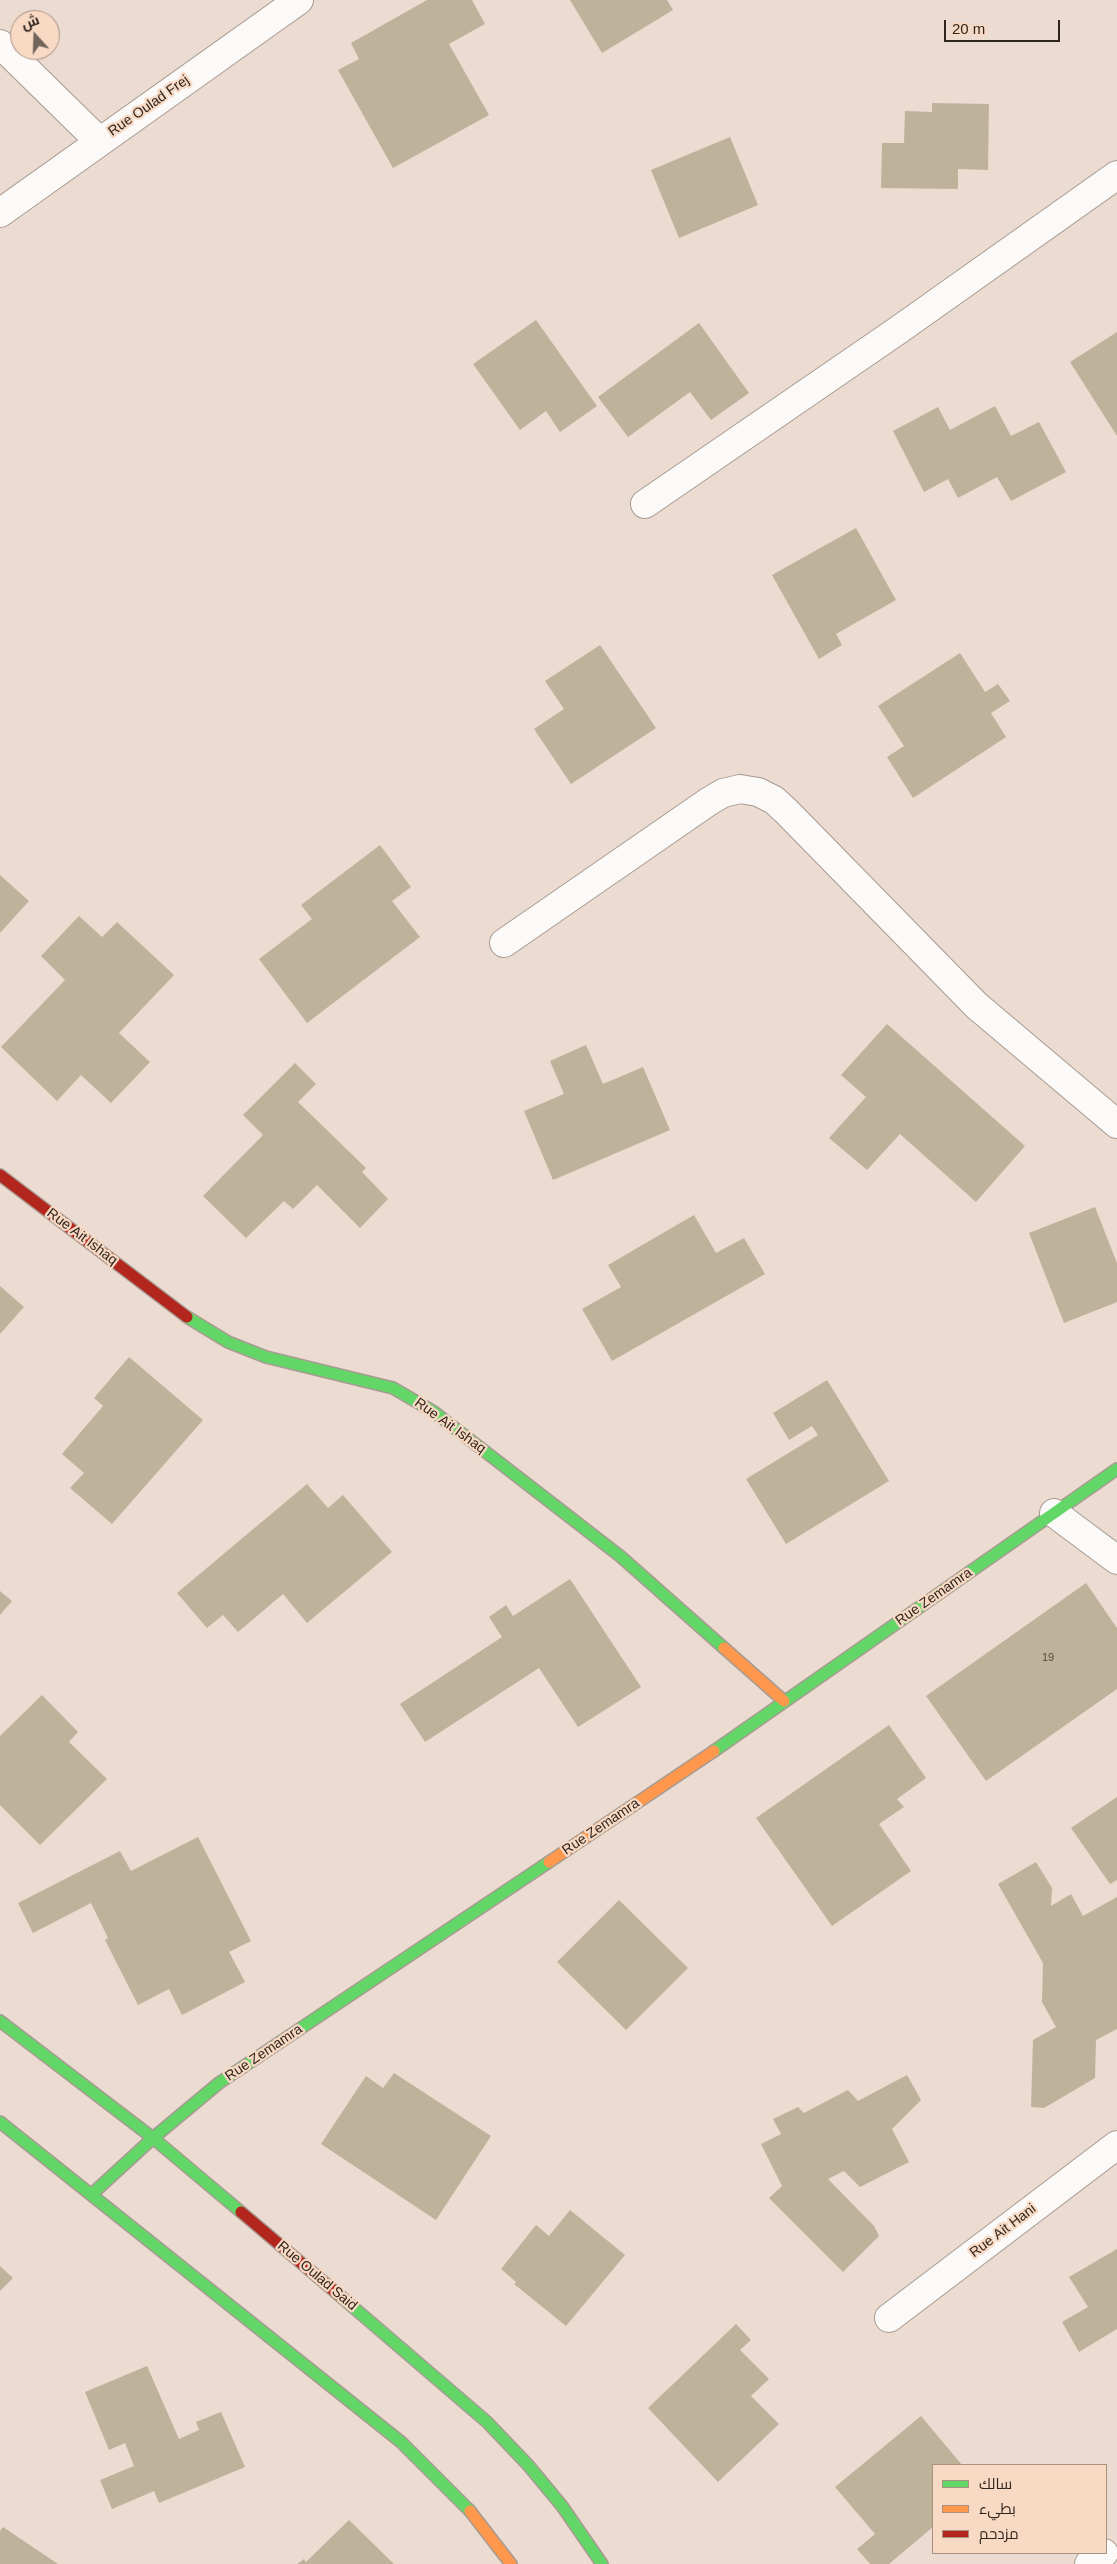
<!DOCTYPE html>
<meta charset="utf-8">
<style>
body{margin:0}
#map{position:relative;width:1117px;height:2564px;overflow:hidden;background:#ebdbd0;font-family:Arial,Cairo,sans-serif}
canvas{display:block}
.legend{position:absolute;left:932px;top:2464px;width:175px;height:90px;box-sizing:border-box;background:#f7d9c4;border:1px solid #a79181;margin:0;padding:6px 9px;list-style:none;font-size:15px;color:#30251d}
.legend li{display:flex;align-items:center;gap:10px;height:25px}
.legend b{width:25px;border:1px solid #a79181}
.north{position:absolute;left:10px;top:10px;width:50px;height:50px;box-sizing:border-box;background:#f7d9c4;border:1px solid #a79181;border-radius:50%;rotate:340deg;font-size:14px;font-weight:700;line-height:20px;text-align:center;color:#30251d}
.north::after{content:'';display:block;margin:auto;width:18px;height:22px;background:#71655c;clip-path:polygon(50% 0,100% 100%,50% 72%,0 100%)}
.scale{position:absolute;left:944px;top:20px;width:116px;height:22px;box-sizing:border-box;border:2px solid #30251d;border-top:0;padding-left:6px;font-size:15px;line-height:18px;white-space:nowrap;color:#30251d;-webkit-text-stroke:4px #f7d9c4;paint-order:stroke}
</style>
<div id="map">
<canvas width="1117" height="2564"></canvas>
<ul class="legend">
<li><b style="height:6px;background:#63d668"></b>سالك</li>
<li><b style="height:6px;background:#ff974d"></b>بطيء</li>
<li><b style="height:6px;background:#b3261e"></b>مزدحم</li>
</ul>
<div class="north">ش</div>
<div class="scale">20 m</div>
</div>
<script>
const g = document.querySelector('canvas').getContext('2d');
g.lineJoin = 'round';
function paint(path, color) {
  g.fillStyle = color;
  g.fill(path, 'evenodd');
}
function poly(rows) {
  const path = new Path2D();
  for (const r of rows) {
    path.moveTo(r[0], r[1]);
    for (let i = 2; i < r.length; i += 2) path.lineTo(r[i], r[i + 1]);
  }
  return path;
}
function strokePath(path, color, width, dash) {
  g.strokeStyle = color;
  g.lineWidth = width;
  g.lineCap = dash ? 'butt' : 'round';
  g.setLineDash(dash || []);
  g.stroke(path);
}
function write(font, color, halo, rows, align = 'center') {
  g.font = font + ' Arial,sans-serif';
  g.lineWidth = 4.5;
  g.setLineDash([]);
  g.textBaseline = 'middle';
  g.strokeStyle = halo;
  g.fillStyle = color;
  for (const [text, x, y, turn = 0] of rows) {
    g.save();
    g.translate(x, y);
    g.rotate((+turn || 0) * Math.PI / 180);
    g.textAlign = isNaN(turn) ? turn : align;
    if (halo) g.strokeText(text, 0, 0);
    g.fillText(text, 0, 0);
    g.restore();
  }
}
paint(poly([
 [427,0,472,0,485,24,449,44,489,115,393,168,338,70,359,59,351,43],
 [570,0,667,0,673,10,602,53],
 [932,103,989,104,988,170,958,169,958,189,881,188,882,143,904,143,905,111,932,112],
 [730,137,758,205,679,238,651,170],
 [536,320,597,406,560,432,546,411,520,430,473,364],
 [699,323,749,393,711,420,690,392,628,437,598,397],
 [1117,332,1117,436,1070,362],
 [995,406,1011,436,1039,422,1066,472,1011,501,997,477,958,498,948,479,924,492,893,431,938,407,950,430],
 [856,528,896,600,836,634,842,645,819,659,772,575],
 [600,645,656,728,571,784,534,729,564,709,545,681],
 [960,653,985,692,998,684,1010,701,991,713,1006,737,913,798,887,757,904,746,878,706],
 [380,845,411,887,392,901,420,937,307,1023,259,959,312,919,301,905],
 [0,875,29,901,0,933],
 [79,916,102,937,117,922,174,975,119,1033,150,1062,111,1103,81,1075,57,1101,1,1047,65,980,41,956],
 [887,1024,1025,1146,976,1202,900,1134,867,1170,829,1138,866,1097,841,1075],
 [586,1045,603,1084,643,1067,670,1130,553,1180,524,1111,564,1094,550,1061],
 [295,1063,316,1084,298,1102,366,1168,362,1172,388,1199,360,1228,317,1185,293,1209,284,1201,246,1238,203,1196,263,1135,243,1115],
 [1095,1207,1117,1263,1117,1302,1064,1323,1029,1233],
 [694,1215,716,1253,744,1238,765,1274,612,1361,582,1309,621,1287,608,1265],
 [0,1286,24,1307,0,1334],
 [129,1357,203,1420,112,1524,70,1488,84,1473,62,1454,103,1406,94,1398],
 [827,1380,889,1481,786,1544,746,1479,818,1435,812,1426,789,1440,773,1413],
 [307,1484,328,1508,343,1495,392,1552,307,1623,283,1594,238,1632,223,1615,207,1628,177,1593],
 [570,1579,641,1687,578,1727,539,1668,425,1742,400,1704,502,1637,489,1617,506,1605,513,1616],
 [1086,1583,1117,1628,1117,1689,986,1781,926,1696],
 [0,1591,12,1601,0,1615],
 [42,1695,78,1732,69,1742,107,1779,40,1845,0,1805,0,1736],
 [889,1725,926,1778,897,1799,904,1807,879,1824,911,1871,832,1926,756,1818],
 [1117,1797,1117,1880,1110,1884,1071,1828],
 [198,1837,251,1941,229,1952,245,1982,182,2015,169,1989,138,2005,105,1940,108,1938,91,1903,33,1933,18,1903,120,1851,131,1871],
 [1036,1862,1052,1888,1051,1906,1071,1894,1083,1916,1117,1897,1117,2029,1096,2040,1095,2078,1044,2108,1031,2107,1033,2040,1056,2027,1042,2002,1043,1963,998,1884],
 [619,1900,688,1968,626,2030,557,1962],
 [394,2073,491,2136,436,2220,321,2144,366,2076,383,2088],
 [907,2075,921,2100,892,2129,909,2162,860,2187,844,2171,828,2179,874,2226,879,2236,843,2272,769,2198,782,2186,761,2144,781,2134,773,2119,798,2107,804,2113,848,2090,858,2101],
 [570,2210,625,2255,566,2326,514,2284,516,2282,501,2269,536,2225,549,2236],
 [1117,2249,1117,2329,1079,2352,1062,2322,1088,2307,1069,2277],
 [0,2266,13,2278,0,2291],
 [736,2324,751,2340,740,2350,769,2379,751,2396,779,2424,718,2482,648,2408],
 [147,2366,179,2439,199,2430,196,2422,221,2412,245,2467,159,2503,154,2491,112,2509,100,2480,134,2466,125,2443,109,2450,85,2392],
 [921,2416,962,2465,933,2465,933,2527,889,2564,870,2564,857,2549,875,2534,835,2487],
 [349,2520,394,2564,297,2564,304,2559,306,2562],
 [3,2527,58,2564,0,2564,0,2531]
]), '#bfb29b');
const street = poly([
 [0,44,99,141],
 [0,213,299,0],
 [645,504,897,331,1117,175],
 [504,943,708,802,723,793,740,789,758,792,774,800,787,812,977,1006,1117,1124],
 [1054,1513,1117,1560],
 [889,2318,1117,2145],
 [1089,2564,1104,2553]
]);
const fast = poly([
 [187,1317,228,1342,266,1357,393,1388,434,1412,620,1556,724,1648],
 [714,1751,1117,1469],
 [0,2021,153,2138,241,2212],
 [0,2122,401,2442,470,2511],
 [92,2194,153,2138,219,2083,549,1862],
 [339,2295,487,2422,528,2465,562,2506,602,2564]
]);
const slow = poly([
 [724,1648,784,1701],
 [549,1862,714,1751],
 [470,2511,511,2564]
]);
const jam = poly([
 [0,1175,187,1317],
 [241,2212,339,2295]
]);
strokePath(street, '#a79b92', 30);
strokePath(fast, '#a79b92', 14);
strokePath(slow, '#a79b92', 14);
strokePath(jam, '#a79b92', 14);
strokePath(street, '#fcfaf8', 28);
strokePath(fast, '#63d668', 11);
strokePath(slow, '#ff974d', 11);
strokePath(jam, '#b3261e', 11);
write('11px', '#54483c', null, [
 ["19",1048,1658]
]);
write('14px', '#30251d', '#f7d9c4', [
 ["Rue Oulad Frej",149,106,-35],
 ["Rue Ait Ishaq",82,1237,37],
 ["Rue Ait Ishaq",450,1426,36],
 ["Rue Zemamra",934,1597,-35],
 ["Rue Zemamra",601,1827,-34],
 ["Rue Zemamra",264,2053,-34],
 ["Rue Ait Hani",1003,2231,-37],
 ["Rue Oulad Said",317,2276,40]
]);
</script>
